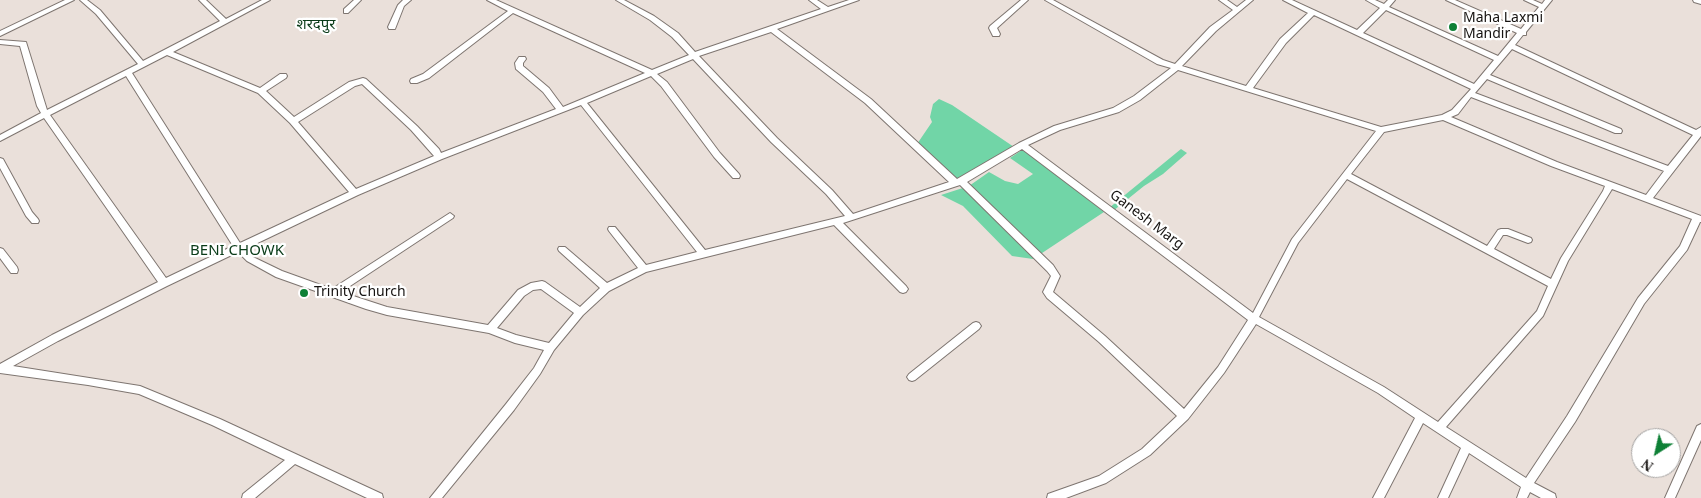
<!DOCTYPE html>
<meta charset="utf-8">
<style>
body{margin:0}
#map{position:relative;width:1701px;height:498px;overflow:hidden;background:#eae0da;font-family:Georgia,serif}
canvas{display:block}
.north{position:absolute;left:1631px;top:428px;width:50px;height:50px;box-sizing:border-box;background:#fff;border:1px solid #a2a1a0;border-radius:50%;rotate:215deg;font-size:14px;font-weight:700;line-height:20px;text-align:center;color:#161311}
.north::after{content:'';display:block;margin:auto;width:18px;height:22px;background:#0e8036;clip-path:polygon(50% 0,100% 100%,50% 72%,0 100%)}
</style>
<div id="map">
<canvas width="1701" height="498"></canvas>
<div class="north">N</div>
</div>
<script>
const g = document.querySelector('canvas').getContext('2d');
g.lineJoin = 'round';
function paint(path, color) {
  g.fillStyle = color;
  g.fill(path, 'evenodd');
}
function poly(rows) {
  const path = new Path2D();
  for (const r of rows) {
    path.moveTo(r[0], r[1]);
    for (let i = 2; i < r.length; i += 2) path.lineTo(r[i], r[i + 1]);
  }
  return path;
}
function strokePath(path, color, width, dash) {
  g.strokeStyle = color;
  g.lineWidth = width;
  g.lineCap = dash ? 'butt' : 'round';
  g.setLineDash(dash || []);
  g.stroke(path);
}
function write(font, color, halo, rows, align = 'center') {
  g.font = font + ' Georgia,"Noto Sans Devanagari",serif';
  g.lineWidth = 4.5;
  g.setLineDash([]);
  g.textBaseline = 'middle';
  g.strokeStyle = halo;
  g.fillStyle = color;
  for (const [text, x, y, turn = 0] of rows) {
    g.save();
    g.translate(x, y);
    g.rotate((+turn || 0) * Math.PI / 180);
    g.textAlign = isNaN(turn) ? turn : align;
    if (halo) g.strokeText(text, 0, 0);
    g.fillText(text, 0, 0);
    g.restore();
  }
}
paint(poly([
 [939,99,952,105,1014,147,952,184,915,147,932,122,930,117,933,104],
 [1181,149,1187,153,1163,174,1144,186,1113,211,1109,208],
 [1022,150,1027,151,1104,212,1033,259,1012,256,963,206,941,195,969,186,989,172,1005,181,1018,184,1033,174,1010,158]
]), '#71d5a7');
const street = poly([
 [65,0,74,0,0,36,0,31,65,0],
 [80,0,87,0,100,10,143,61,220,21,199,0,206,0,226,19,262,0,270,0,173,52,260,88,280,74,286,74,287,76,286,78,266,91,294,117,349,82,363,78,366,79,417,126,439,149,441,153,556,109,543,92,516,69,515,63,519,57,525,57,526,59,523,63,523,66,549,88,563,107,645,73,513,13,429,78,417,83,411,83,410,81,411,79,423,74,508,11,487,0,496,0,652,70,689,55,672,37,650,20,616,0,624,0,654,16,678,33,695,52,821,9,809,0,817,0,828,7,849,0,859,0,777,29,871,99,957,179,1019,143,1054,126,1113,108,1134,96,1171,68,1157,64,1045,0,1053,0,1163,60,1175,64,1210,27,1233,10,1219,0,1227,0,1237,7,1246,0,1253,0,1216,31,1182,66,1246,86,1280,39,1308,13,1283,0,1292,0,1357,30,1380,8,1366,0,1375,0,1384,4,1388,0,1395,0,1389,7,1498,56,1517,33,1446,0,1455,0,1521,29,1539,7,1524,0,1533,0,1542,4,1545,0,1552,0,1526,32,1526,35,1523,35,1515,45,1696,130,1701,127,1701,136,1653,198,1701,216,1701,222,1700,222,1687,250,1644,304,1575,422,1534,483,1555,494,1556,498,1541,498,1530,492,1527,498,1517,498,1521,487,1469,453,1448,498,1438,498,1461,448,1423,423,1384,498,1373,498,1415,418,1378,393,1256,324,1224,373,1188,419,1150,455,1106,483,1066,498,1047,498,1048,494,1099,476,1142,449,1177,416,1099,342,1047,298,1043,292,1051,276,1047,271,960,185,843,223,906,286,908,289,906,292,903,293,900,292,834,225,646,272,609,291,583,315,554,350,540,374,514,410,442,498,430,498,506,404,534,368,544,350,515,343,489,333,387,315,366,309,276,277,247,261,238,252,167,286,58,341,13,366,140,386,220,419,382,494,383,498,367,498,295,464,255,498,242,498,243,494,285,460,212,425,139,394,88,385,0,373,0,364,52,335,158,282,44,118,0,141,0,135,41,113,37,106,20,46,0,44,0,40,26,42,47,110,138,64,96,14,80,0],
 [1386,10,1494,60,1474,84,1363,33,1386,10],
 [1314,15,1471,89,1452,110,1442,115,1381,127,1253,88,1286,43,1314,15],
 [771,32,865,103,949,182,853,214,832,190,777,138,699,56,771,32],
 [1512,49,1693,135,1668,166,1475,93,1487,79,1615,133,1621,133,1622,131,1621,129,1490,75,1512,49],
 [167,55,258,93,290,123,349,192,240,243,132,73,167,55],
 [693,59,771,142,826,194,845,216,705,250,587,103,651,76,661,86,714,157,733,178,739,178,740,176,739,174,720,153,667,82,657,74,693,59],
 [1178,70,1376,131,1292,239,1253,313,1028,145,1060,130,1119,112,1140,100,1178,70],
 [126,76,233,246,166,278,50,115,126,76],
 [362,84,411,130,434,156,356,189,298,122,355,86,362,84],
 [1471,97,1664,171,1646,195,1557,162,1451,117,1458,114,1471,97],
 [581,105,697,252,646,265,615,227,609,227,608,229,609,231,638,268,607,283,565,247,559,247,558,249,559,251,600,288,580,307,545,282,542,281,531,283,518,290,488,325,387,307,341,292,453,218,454,216,450,213,332,289,282,271,253,257,245,249,358,195,442,159,581,105],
 [1443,120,1551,166,1605,186,1603,191,1561,258,1551,279,1494,249,1503,235,1507,235,1528,243,1531,242,1532,240,1531,238,1508,229,1501,229,1498,230,1487,246,1351,174,1384,132,1443,120],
 [1022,149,1248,320,1218,367,1184,409,1105,336,1053,292,1060,276,1053,265,967,182,1022,149],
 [1347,179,1548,286,1537,311,1438,422,1384,387,1259,317,1298,243,1347,179],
 [1612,189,1692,219,1680,246,1638,298,1567,416,1526,478,1446,427,1543,316,1568,261,1612,189],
 [541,289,574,313,549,343,516,335,497,328,524,296,533,290,541,289],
 [354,0,361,0,348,13,344,13,344,9,354,0],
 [403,0,411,0,404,6,395,29,389,29,388,27,398,5,403,0],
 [1021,0,1028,0,997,28,1000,34,999,36,993,36,989,28,990,26,1021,0],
 [1693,0,1701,0,1701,4,1694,2,1693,0],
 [0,158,3,159,32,212,38,219,39,221,38,223,32,223,26,216,0,168,0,158],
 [0,248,3,249,17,267,18,270,17,273,11,273,0,258,0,248],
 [976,322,979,323,981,326,979,329,915,380,912,381,909,380,907,377,909,374,973,323,976,322],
 [1701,424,1701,440,1675,498,1665,498,1697,426,1701,424]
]);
strokePath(street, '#7e7570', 2);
paint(street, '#fff');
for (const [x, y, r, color] of [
 [1453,27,5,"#0e8036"],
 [304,293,5,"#0e8036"]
]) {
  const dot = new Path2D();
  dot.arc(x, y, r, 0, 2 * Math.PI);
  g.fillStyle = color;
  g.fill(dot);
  strokePath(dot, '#fff', 2);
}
write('14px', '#161311', '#fff', [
 ["Maha Laxmi",1463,19],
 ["Mandir",1463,35],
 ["Trinity Church",314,293]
], 'left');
write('14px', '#161311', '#fff', [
 ["Ganesh Marg",1146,221,37]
]);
write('15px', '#093b18', '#fff', [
 ["शरदपुर",316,26],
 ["BENI CHOWK",237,252]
]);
</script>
